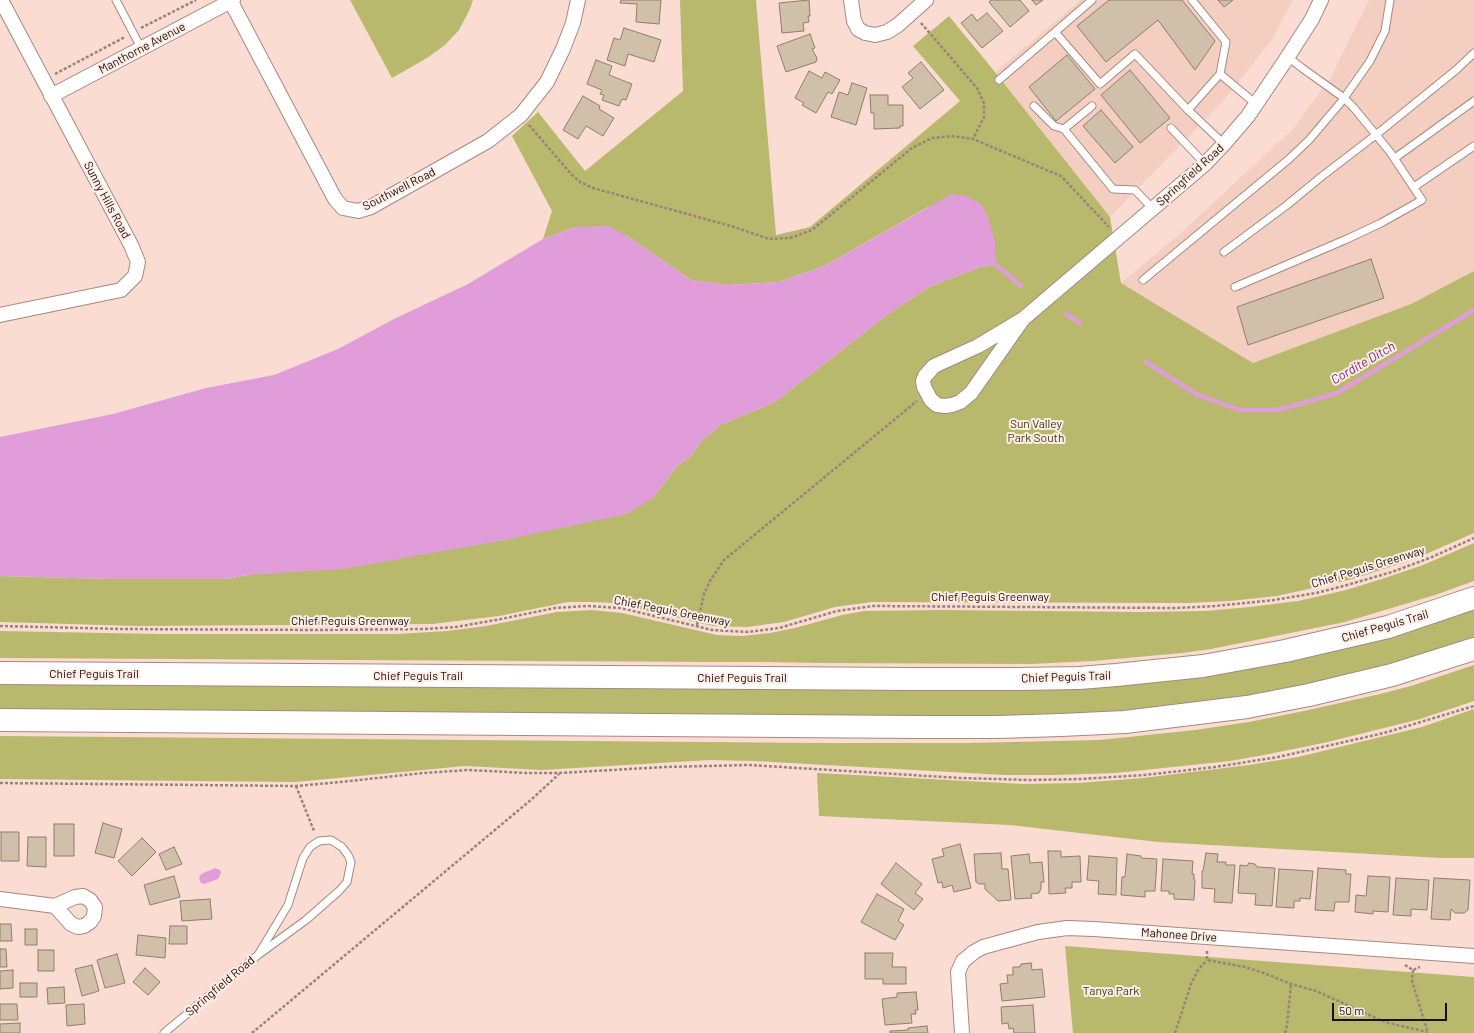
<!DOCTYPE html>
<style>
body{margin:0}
#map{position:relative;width:1474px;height:1033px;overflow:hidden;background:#fbdcd2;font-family:Barlow,sans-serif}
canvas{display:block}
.scale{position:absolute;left:1332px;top:1003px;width:115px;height:18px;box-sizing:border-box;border:2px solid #190f0c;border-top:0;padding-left:5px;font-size:12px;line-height:14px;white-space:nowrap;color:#190f0c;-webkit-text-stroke:3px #ffede6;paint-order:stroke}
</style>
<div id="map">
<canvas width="1474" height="1033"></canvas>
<div class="scale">50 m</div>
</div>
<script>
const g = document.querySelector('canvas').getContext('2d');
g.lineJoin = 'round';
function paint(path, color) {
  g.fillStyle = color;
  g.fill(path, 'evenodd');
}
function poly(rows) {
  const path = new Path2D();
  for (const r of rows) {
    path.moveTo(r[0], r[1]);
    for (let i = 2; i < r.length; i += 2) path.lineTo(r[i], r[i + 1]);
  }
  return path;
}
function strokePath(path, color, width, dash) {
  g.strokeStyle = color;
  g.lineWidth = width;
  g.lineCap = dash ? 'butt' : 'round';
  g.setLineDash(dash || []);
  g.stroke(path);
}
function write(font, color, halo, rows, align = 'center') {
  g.font = font + ' Barlow,sans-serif';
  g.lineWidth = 4;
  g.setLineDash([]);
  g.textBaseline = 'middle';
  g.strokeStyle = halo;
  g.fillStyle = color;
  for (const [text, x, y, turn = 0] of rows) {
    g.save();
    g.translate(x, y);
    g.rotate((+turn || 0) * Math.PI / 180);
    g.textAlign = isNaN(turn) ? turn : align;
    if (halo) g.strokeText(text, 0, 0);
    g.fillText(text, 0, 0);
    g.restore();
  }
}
paint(poly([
 [1081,0,1293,0,1271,41,1223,101,1110,217,995,72],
 [1369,0,1474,0,1474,271,1411,304,1253,363,1121,283,1182,232,1293,129,1331,77]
]), '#f4cec1');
paint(poly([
 [350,0,473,0,470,9,459,30,445,45,427,58,392,78],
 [680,0,756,0,776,235,810,227,960,101,913,46,949,16,995,72,1110,217,1121,283,1253,363,1411,304,1474,271,1474,533,1417,558,1353,579,1277,596,1230,601,1188,603,872,602,835,607,784,622,747,627,713,626,613,603,593,602,568,602,499,616,432,624,137,626,0,622,0,576,109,579,227,579,653,498,677,466,689,458,701,442,720,425,775,402,891,312,929,287,980,267,996,265,928,207,824,266,779,282,729,285,691,280,627,236,575,227,543,239,552,211,512,136,538,112,585,171,683,91],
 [1474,543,1474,581,1435,595,1345,622,1211,649,1182,653,1093,661,1031,664,821,663,764,662,711,662,0,658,0,631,159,634,397,634,447,631,486,626,557,612,592,610,622,613,717,635,743,636,770,633,795,628,842,615,864,611,940,610,1140,612,1205,611,1250,607,1298,601,1346,590,1385,578,1423,565],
 [1474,608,1474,638,1414,658,1292,689,1184,707,1088,715,1082,713,1065,714,1061,716,966,718,0,711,0,682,1042,688],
 [1474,665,1474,701,1420,719,1328,742,1264,755,1230,761,1116,773,1056,775,1004,775,755,761,710,760,542,770,465,766,296,782,0,779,0,736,820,743,971,743,1100,740,1195,730,1249,722,1304,711,1380,694,1411,686],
 [1474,709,1474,858,1441,858,1158,842,1010,825,819,816,817,773,1023,784,1079,783,1143,778,1249,765,1298,757,1422,727],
 [1065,946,1474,977,1474,1033,1073,1033]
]), '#b8b96d');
paint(poly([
 [952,194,966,196,981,204,988,217,995,242,996,265,980,267,929,287,891,312,775,402,720,425,701,442,689,458,677,466,653,498,627,514,505,540,343,569,247,575,227,579,109,579,0,576,0,437,113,414,206,388,274,375,338,349,394,319,468,284,543,239,575,227,608,226,627,236,691,280,731,285,779,282,824,266],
 [215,868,220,870,221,873,218,879,204,884,201,883,199,878,201,874]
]), '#e19dda');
strokePath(poly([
 [996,265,1021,286],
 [1066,314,1080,323],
 [1146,362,1196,394,1239,410,1279,410,1337,393,1474,310]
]), '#e19dda', 4.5);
const building = poly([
 [621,0,661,0,659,24,636,22,637,4,620,3,621,0],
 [809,0,810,16,808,16,809,22,803,23,804,31,782,33,779,3,809,0],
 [991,0,1020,0,1029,11,1010,27,989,2,991,0],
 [1032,0,1043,0,1036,5,1032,0],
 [1109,0,1182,0,1215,41,1195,70,1158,20,1106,62,1077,26,1109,0],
 [1218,0,1233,0,1224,7,1218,0],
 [987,13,1003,31,982,48,961,23,972,14,977,21,987,13],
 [624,28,661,40,654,62,628,54,625,66,607,60,614,38,620,40,624,28],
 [810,34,815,48,812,49,817,58,816,62,786,72,777,46,810,34],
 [1067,55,1095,89,1056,121,1029,87,1067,55],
 [596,60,612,66,609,75,632,84,626,100,622,99,619,106,602,100,604,95,600,94,602,90,587,84,596,60],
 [921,62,944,90,920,109,902,87,913,78,908,73,921,62],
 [1130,70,1170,118,1140,143,1101,95,1130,70],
 [809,71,822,78,825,72,840,80,832,94,828,92,816,113,802,105,804,103,795,98,809,71],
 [852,83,867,88,856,125,831,117,839,92,848,95,852,83],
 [870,95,888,95,888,105,903,105,903,126,900,126,900,128,874,129,874,113,871,113,870,95],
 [583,96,600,106,599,109,614,118,603,136,586,126,578,139,563,130,583,96],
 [1101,110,1133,147,1115,163,1083,126,1101,110],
 [1371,259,1384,298,1248,345,1237,307,1371,259],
 [103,823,122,829,114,858,95,853,103,823],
 [54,824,74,824,74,856,54,856,54,824],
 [1,832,19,832,19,861,1,861,1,832],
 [28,837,46,837,46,867,27,866,28,837],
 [142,838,156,852,132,876,118,861,142,838],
 [960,844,971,888,954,892,952,885,943,888,942,882,938,883,932,859,944,856,942,849,960,844],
 [174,847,182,864,166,870,159,854,174,847],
 [1048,851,1061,851,1061,857,1080,856,1081,882,1072,882,1072,888,1065,888,1066,893,1049,894,1048,851],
 [1001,853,1002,869,1008,869,1011,900,998,901,985,889,985,884,979,884,976,882,974,854,1001,853],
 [1206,853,1218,854,1217,862,1226,862,1226,865,1235,865,1232,903,1214,902,1215,889,1202,888,1202,871,1203,871,1206,853],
 [1029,854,1030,863,1042,862,1044,882,1041,882,1041,889,1039,893,1031,894,1032,898,1015,899,1011,856,1029,854],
 [1127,854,1141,856,1141,858,1157,859,1155,891,1145,891,1145,897,1121,895,1122,877,1125,877,1127,854],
 [1089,856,1117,858,1116,895,1098,894,1099,881,1087,880,1089,856],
 [1163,859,1193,861,1192,874,1194,874,1194,880,1195,880,1194,900,1174,899,1174,894,1169,894,1169,891,1161,891,1163,859],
 [896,863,922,884,915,893,923,899,914,910,881,884,896,863],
 [1249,863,1255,864,1257,867,1275,868,1272,906,1255,905,1256,894,1238,893,1240,865,1247,866,1249,863],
 [1318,868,1346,870,1346,874,1351,874,1349,902,1335,902,1334,911,1315,910,1318,868],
 [1279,869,1313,871,1310,899,1300,898,1300,901,1294,901,1294,908,1276,907,1279,869],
 [174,876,180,897,150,905,144,885,174,876],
 [1368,876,1390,877,1388,912,1373,911,1373,914,1355,912,1356,895,1366,896,1368,876],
 [1396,878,1429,880,1427,910,1411,909,1411,916,1393,915,1396,878],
 [1434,878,1470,880,1468,910,1464,913,1455,913,1451,909,1450,920,1431,919,1434,878],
 [877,894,904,909,898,921,904,925,895,940,861,922,877,894],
 [210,899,212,919,182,921,180,901,210,899],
 [0,924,11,924,12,941,0,941,0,924],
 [170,926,187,926,187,944,169,944,170,926],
 [25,929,37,929,37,945,25,945,25,929],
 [138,935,166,938,165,958,136,955,138,935],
 [0,949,6,949,7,967,0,967,0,949],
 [38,950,54,950,54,971,38,971,38,950],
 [865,953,893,953,892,967,906,967,906,984,883,984,883,979,865,979,865,953],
 [117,954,125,983,105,988,97,960,117,954],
 [1031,963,1032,970,1042,969,1045,997,1002,1001,1000,984,1008,983,1007,975,1013,975,1013,967,1020,967,1021,964,1031,963],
 [92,965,99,991,82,996,75,969,92,965],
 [145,968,160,982,148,995,133,982,145,968],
 [13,970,13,988,0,989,0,971,13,970],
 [20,983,37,983,37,997,20,997,20,983],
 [64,987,65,1003,48,1004,47,988,64,987],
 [916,992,918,1010,915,1010,916,1014,911,1014,912,1023,885,1025,882,999,897,997,897,993,916,992],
 [0,1004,17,1004,18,1020,0,1020,0,1004],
 [84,1004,85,1024,67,1026,66,1005,84,1004],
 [1033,1005,1035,1033,1014,1033,1013,1028,1009,1029,1008,1023,1002,1024,1001,1007,1033,1005],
 [20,1023,20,1033,0,1033,0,1024,20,1023],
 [927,1026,928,1033,890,1033,890,1031,908,1030,908,1028,927,1026]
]);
paint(building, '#d0bfa9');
strokePath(building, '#8e7e69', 1);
const service = poly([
 [116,0,141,48],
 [1192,0,1226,42,1220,74],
 [1055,32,1092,0],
 [999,80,1055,32,1100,84,1135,54,1188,110],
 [1034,106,1054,126,1064,129],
 [1092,106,1064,129,1113,189,1135,190,1153,209],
 [1171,128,1205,164],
 [1224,144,1188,110,1220,74,1256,104],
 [1395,158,1474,101],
 [1414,187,1474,146],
 [1224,252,1287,205,1321,177,1377,134,1456,70,1474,53],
 [1143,280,1289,159,1309,140,1342,101,1370,61,1385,31,1390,0],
 [1235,287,1347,239,1381,223,1422,200,1390,152,1354,108,1344,98,1302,68,1288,57],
 [164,1033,258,955,306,920,339,891,347,882,351,862,348,855,342,847,331,840,319,841,310,847,303,858,288,905,258,955]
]);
const minor = poly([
 [230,0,335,199,343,208,358,211,371,207,488,141,521,115,547,82,563,49,573,23,578,0],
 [851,0,854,21,858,29,865,33,875,35,887,32,898,25,926,0],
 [51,96,233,0],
 [0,315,121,290,135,276,138,262,131,245,1,0],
 [1023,319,971,393,960,402,952,405,945,406,937,405,931,400,924,387,923,381,925,376,934,366,978,346,1023,319,1205,164,1224,144,1248,116,1285,61,1312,19,1321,0],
 [0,899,55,906,75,897,83,896,90,900,95,907,94,916,90,922,84,926,78,927,71,924,55,906],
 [962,1033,958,972,963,961,974,952,983,947,1038,932,1067,928,1094,929,1474,956]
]);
const primary = poly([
 [0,673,914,679,1018,679,1079,678,1116,675,1203,666,1285,651,1388,627,1474,598],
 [0,720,916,727,998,727,1061,725,1125,722,1247,707,1309,695,1392,675,1474,649]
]);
strokePath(service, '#a58980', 9);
strokePath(minor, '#a58980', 16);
strokePath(primary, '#a58980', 24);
strokePath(poly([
 [921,23,977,88,984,103,984,117,973,139],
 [141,28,196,0],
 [55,74,125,37],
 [529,125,572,175,580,182,593,188,731,226,769,239,790,238,812,230,912,148,932,138,952,136,973,139,1061,176,1109,227],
 [697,625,704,594,710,581,724,560,917,401],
 [0,626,121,629,320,630,424,629,456,627,501,619,555,608,587,606,621,608,712,630,748,632,779,628,837,611,873,606,1176,608,1216,606,1274,600,1316,593,1347,585,1392,572,1432,557,1474,538],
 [0,783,296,786,341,782,423,773,468,770,526,773,559,773,665,767,749,765,960,778,1030,780,1081,779,1145,775,1215,767,1278,757,1384,733,1474,706],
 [296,786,314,831],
 [1207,951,1207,960,1245,967,1264,973,1291,984,1316,991,1385,1022,1427,1032],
 [1405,965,1413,970,1420,967],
 [1413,970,1412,981,1428,1033],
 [252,1033,532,799,559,774],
 [1175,1033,1191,984,1198,970,1207,960],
 [1285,1033,1287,1026,1291,984]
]), '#98837c', 2.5, [3, 2]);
strokePath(service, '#fff', 7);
strokePath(minor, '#fff', 14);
strokePath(primary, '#fff', 22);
write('12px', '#190f0c', '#ffede6', [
 ["Manthorne Avenue",142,48,-28],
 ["Springfield Road",1190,175,-42],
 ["Southwell Road",399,189,-27],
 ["Sunny Hills Road",107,200,62],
 ["Chief Peguis Greenway",1368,567,-17],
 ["Chief Peguis Greenway",990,597],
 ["Chief Peguis Greenway",672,611,11],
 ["Chief Peguis Greenway",350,621],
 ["Chief Peguis Trail",1385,626,-16],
 ["Chief Peguis Trail",94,674],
 ["Chief Peguis Trail",418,676],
 ["Chief Peguis Trail",1066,677,-2],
 ["Chief Peguis Trail",742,678],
 ["Mahonee Drive",1179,935,4],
 ["Springfield Road",220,986,-40]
]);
write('12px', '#3a3a13', '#ffede6', [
 ["Sun Valley",1036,424],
 ["Park South",1036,438],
 ["Tanya Park",1111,991]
]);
write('italic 13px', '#772872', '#ffede6', [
 ["Cordite Ditch",1363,363,-30]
]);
</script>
